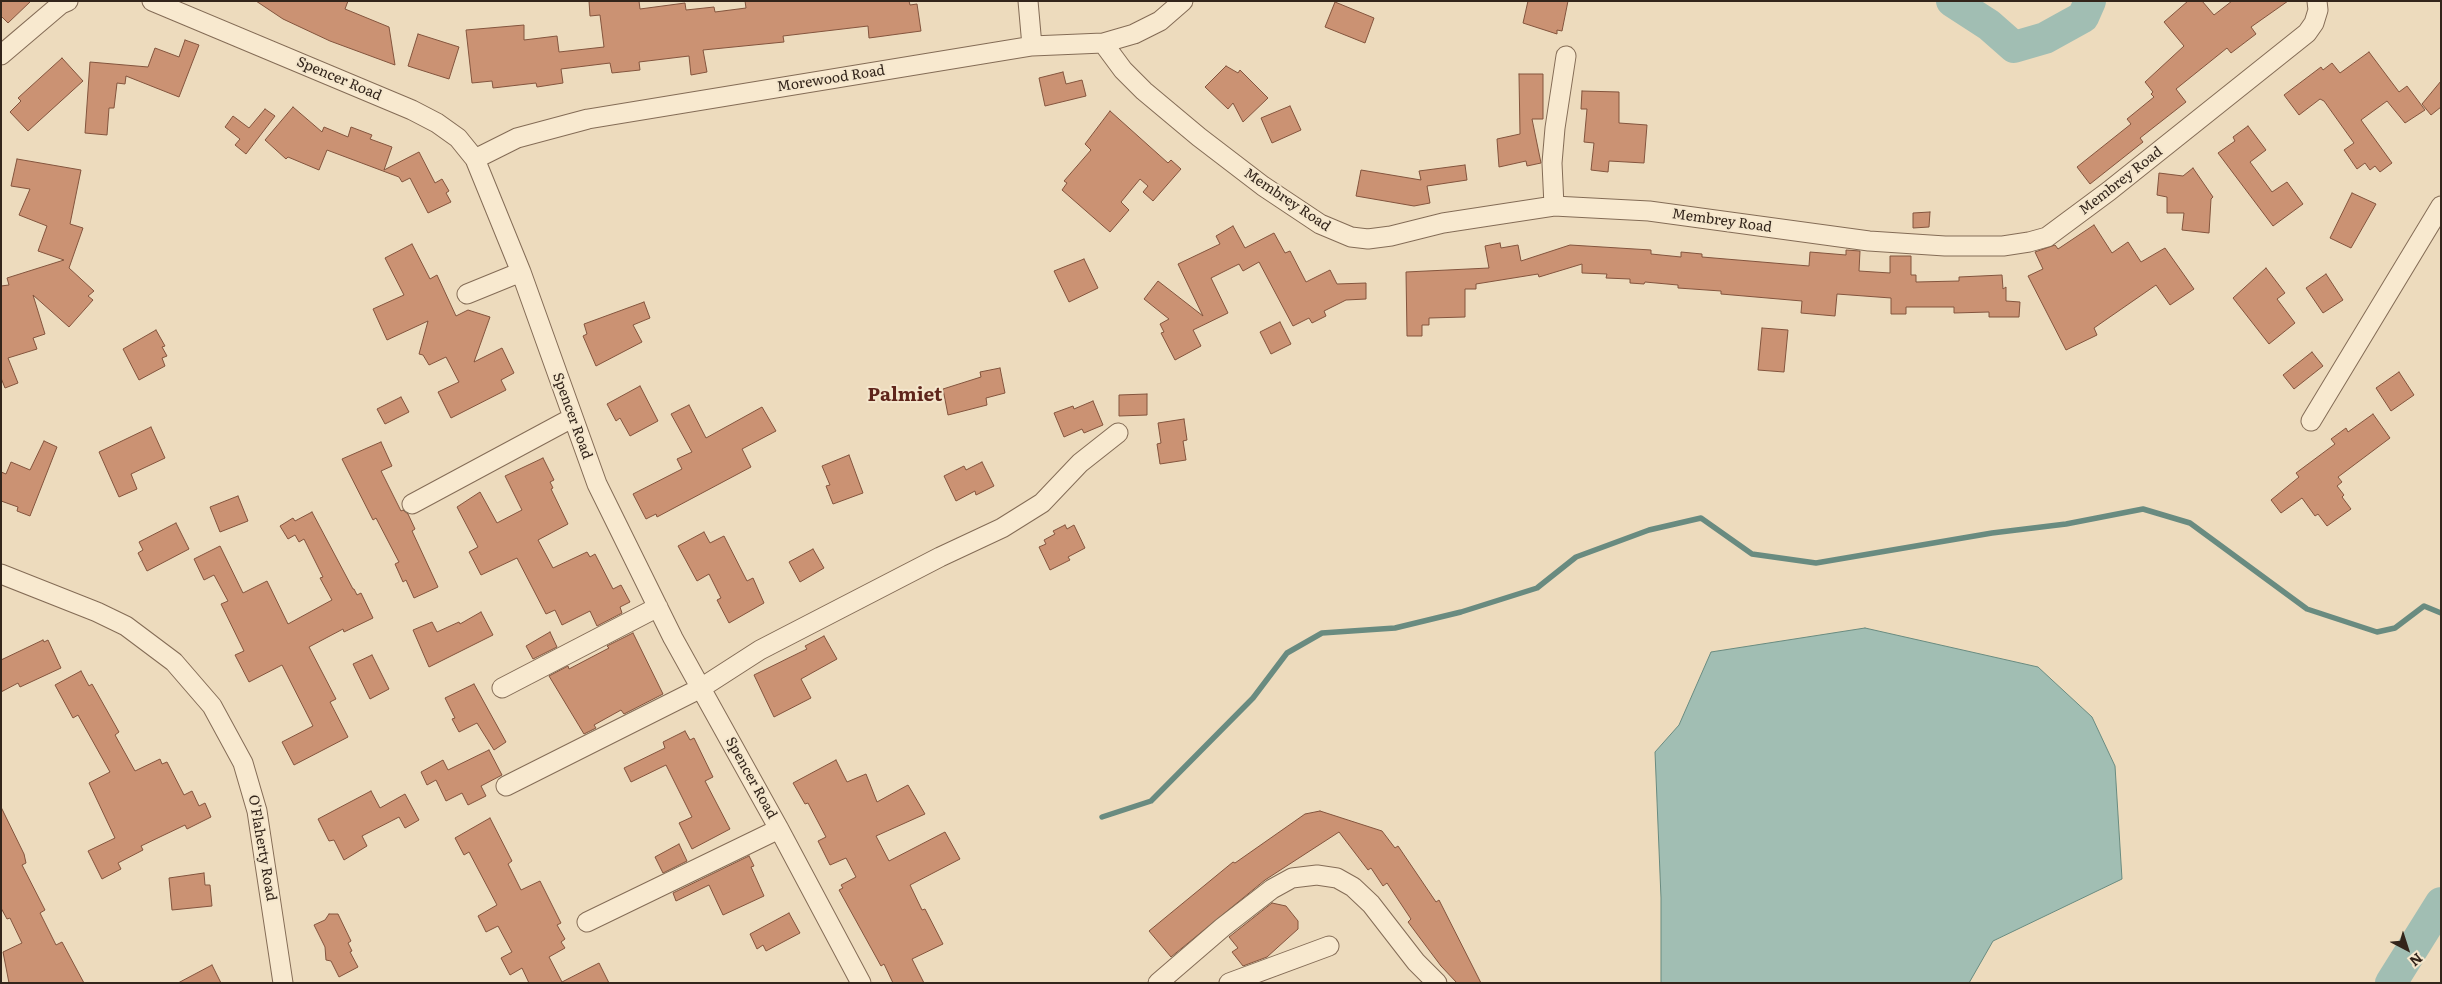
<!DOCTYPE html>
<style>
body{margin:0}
#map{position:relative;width:2442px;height:984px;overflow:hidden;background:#eddbbd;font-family:Literata,serif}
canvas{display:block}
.frame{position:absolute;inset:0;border:2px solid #33251b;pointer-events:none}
.north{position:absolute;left:2382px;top:924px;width:50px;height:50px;-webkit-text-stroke:4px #f4e6cc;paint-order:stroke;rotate:140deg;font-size:14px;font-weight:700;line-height:20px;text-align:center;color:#33251b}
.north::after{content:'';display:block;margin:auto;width:18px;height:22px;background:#33251b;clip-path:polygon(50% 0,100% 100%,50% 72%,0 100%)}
</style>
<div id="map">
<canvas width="2442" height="984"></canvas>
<div class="frame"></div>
<div class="north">N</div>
</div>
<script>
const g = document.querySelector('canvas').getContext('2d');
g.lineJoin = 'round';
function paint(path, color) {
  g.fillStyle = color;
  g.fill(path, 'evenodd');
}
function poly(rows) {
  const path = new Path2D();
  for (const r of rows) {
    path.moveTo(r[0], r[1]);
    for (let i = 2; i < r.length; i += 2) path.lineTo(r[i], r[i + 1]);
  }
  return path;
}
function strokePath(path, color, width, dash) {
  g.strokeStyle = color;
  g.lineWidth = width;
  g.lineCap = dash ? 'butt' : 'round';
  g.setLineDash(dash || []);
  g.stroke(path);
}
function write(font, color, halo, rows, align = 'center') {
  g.font = font + ' Literata,serif';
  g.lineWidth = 4;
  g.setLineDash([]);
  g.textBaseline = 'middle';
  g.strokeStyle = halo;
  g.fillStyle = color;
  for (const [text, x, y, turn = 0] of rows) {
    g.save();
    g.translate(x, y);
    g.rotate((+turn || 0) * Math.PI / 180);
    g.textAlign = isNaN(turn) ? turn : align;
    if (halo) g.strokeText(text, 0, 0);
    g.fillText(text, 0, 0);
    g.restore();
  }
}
const water = poly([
 [1865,628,2038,667,2092,717,2115,766,2122,879,1993,941,1969,983,1661,983,1661,898,1655,752,1679,725,1711,652,1865,628]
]);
paint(water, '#a1beb3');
strokePath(water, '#698b80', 1);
strokePath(poly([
 [1102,817,1151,801,1253,698,1287,653,1322,633,1395,628,1461,612,1537,588,1576,557,1649,530,1701,518,1752,554,1816,563,1992,533,2066,524,2143,509,2190,523,2307,609,2377,632,2395,628,2424,606,2441,613]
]), '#698b80', 5.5);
strokePath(poly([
 [1952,1,1989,25,2014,47,2045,38,2083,17,2090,1],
 [2391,983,2441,903]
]), '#a1beb3', 32);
const building = poly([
 [1,1,31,1,8,23,1,16,1,1],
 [256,1,348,1,345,9,389,27,395,65,330,41,283,19,256,1],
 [589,1,639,1,640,9,685,3,686,10,714,7,715,12,746,8,745,1,909,1,910,5,917,4,921,31,869,38,868,26,783,36,784,42,703,50,707,72,691,75,689,56,639,62,640,70,612,73,610,63,561,69,563,83,537,87,536,83,493,88,492,81,472,83,466,30,524,25,524,40,557,36,559,52,604,47,600,15,590,16,589,1],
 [1528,1,1568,1,1562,31,1557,30,1557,34,1523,23,1528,1],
 [2188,1,2202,1,2214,15,2232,1,2288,1,2251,27,2256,34,2231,53,2227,48,2176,89,2186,102,2140,138,2143,142,2090,184,2077,167,2131,124,2127,119,2154,97,2151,94,2153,92,2145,82,2184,46,2164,22,2188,1],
 [1335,2,1374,18,1365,43,1325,27,1335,2],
 [418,34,459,47,449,79,408,66,418,34],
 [185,40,199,45,179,97,126,76,125,84,117,83,114,108,109,108,107,135,85,133,90,62,148,67,155,48,179,57,185,40],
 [2369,52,2399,92,2407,86,2425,110,2405,123,2387,101,2361,120,2392,163,2380,172,2375,166,2370,170,2365,163,2357,169,2344,150,2354,143,2324,101,2320,99,2299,115,2284,95,2321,67,2323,70,2332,63,2340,73,2369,52],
 [62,58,83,81,28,131,10,112,21,101,18,98,62,58],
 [1226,66,1238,73,1240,70,1268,98,1243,122,1233,103,1228,109,1205,87,1226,66],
 [1063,72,1066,84,1082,80,1086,96,1045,106,1039,78,1063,72],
 [1519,74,1543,74,1543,119,1532,119,1541,163,1527,166,1526,161,1499,167,1497,139,1520,134,1519,74],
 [2441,81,2441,107,2431,115,2422,104,2441,81],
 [1582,91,1619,92,1619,123,1647,125,1644,163,1609,161,1608,172,1591,170,1594,143,1584,142,1587,109,1581,109,1582,91],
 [1290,106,1301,130,1272,143,1261,118,1290,106],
 [293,107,322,132,324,127,348,137,351,127,372,135,370,139,392,147,384,170,419,152,435,183,442,179,449,191,446,193,451,202,428,213,410,178,402,182,399,177,327,150,319,170,288,157,286,159,265,140,293,107],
 [265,109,275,116,246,154,235,145,240,139,225,127,233,116,249,128,265,109],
 [1110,111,1168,163,1171,160,1181,169,1153,201,1143,192,1148,186,1140,179,1121,202,1129,210,1110,232,1062,190,1067,183,1064,181,1091,150,1085,144,1110,111],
 [2248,126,2266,150,2250,162,2272,192,2287,182,2303,204,2273,226,2218,153,2235,141,2233,137,2248,126],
 [17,159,81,170,70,224,83,228,69,268,94,291,88,296,93,300,69,327,33,295,45,334,33,338,37,349,8,358,18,383,5,388,1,378,1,286,9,285,7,278,64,260,38,251,47,226,19,215,30,189,11,186,17,159],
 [1465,165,1467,180,1427,186,1430,203,1414,206,1356,196,1361,170,1421,180,1419,171,1465,165],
 [2193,168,2213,197,2211,199,2209,233,2182,230,2184,213,2167,213,2167,197,2157,195,2159,173,2183,176,2193,168],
 [2352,193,2376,204,2351,248,2330,238,2352,193],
 [1930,212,1929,227,1913,228,1913,213,1930,212],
 [2094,225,2112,253,2128,242,2141,262,2165,248,2194,289,2170,305,2156,285,2094,328,2097,335,2066,350,2028,276,2043,269,2035,252,2055,245,2058,249,2094,225],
 [1233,226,1245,248,1274,233,1285,253,1290,251,1306,282,1330,270,1337,284,1366,283,1366,299,1346,300,1324,311,1326,316,1312,323,1309,318,1293,326,1259,262,1243,271,1239,264,1211,278,1228,313,1193,330,1201,346,1175,360,1161,333,1164,332,1160,324,1169,319,1144,299,1158,281,1203,316,1178,264,1220,244,1216,236,1233,226],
 [1500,243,1501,248,1518,245,1521,261,1570,245,1651,250,1651,254,1681,257,1681,252,1702,254,1702,257,1809,266,1810,252,1846,255,1846,250,1860,251,1859,271,1890,273,1890,256,1911,256,1911,275,1916,275,1916,282,1959,281,1959,277,2002,275,2003,289,2006,287,2006,301,2020,302,2019,317,1989,317,1989,312,1954,313,1954,307,1906,307,1906,314,1891,314,1891,298,1837,294,1835,316,1801,313,1802,301,1721,294,1721,291,1678,288,1678,285,1645,282,1644,284,1630,283,1630,279,1606,278,1607,274,1582,273,1582,264,1539,277,1538,274,1476,284,1476,289,1465,289,1465,317,1429,318,1429,325,1422,325,1422,336,1407,336,1406,272,1489,268,1485,246,1500,243],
 [412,244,430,279,437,275,456,316,468,310,490,317,474,362,502,348,514,373,501,380,506,390,451,418,438,392,459,382,446,357,429,365,423,355,419,354,428,321,387,340,373,309,404,295,385,258,412,244],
 [1084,259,1098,288,1069,302,1054,271,1084,259],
 [2266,268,2285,293,2277,299,2295,323,2269,344,2233,298,2266,268],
 [2326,274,2343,300,2323,313,2306,288,2326,274],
 [644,302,650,318,633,325,642,342,596,366,583,336,587,334,584,324,644,302],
 [1280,322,1291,344,1271,354,1260,332,1280,322],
 [1762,328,1788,330,1784,372,1758,370,1762,328],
 [156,330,165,346,162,347,167,356,162,358,165,366,139,380,123,349,156,330],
 [2312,352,2323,366,2294,389,2283,375,2312,352],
 [1000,368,1005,393,986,398,987,405,948,415,943,389,981,377,980,372,1000,368],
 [2399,372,2414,395,2391,411,2376,388,2399,372],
 [640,386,658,421,630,436,620,418,616,421,607,404,640,386],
 [1147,394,1147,415,1119,416,1119,395,1147,394],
 [401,397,409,412,385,424,377,409,401,397],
 [1093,401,1103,425,1084,433,1082,429,1064,437,1054,413,1073,406,1074,409,1093,401],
 [689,405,706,438,762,407,776,431,742,449,751,467,657,517,656,514,646,519,633,494,682,469,677,459,692,452,671,414,689,405],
 [2373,414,2390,438,2338,477,2342,482,2337,486,2344,495,2342,497,2351,509,2327,526,2318,514,2315,516,2302,498,2281,513,2271,500,2299,477,2296,473,2335,444,2331,439,2346,428,2348,432,2373,414],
 [1184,419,1187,440,1183,441,1186,460,1160,464,1157,444,1161,443,1158,423,1184,419],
 [151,427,165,458,131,474,137,489,119,497,99,452,151,427],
 [44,441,57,447,30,516,17,511,18,507,1,501,1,472,6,474,11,462,30,470,44,441],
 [381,442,392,466,381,471,401,511,403,510,408,514,415,529,412,531,438,587,414,598,406,580,403,582,395,564,399,562,376,518,373,520,342,459,381,442],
 [849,455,863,493,833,504,826,486,830,485,822,466,849,455],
 [543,458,554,480,550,482,553,488,551,489,568,524,538,540,553,568,587,552,590,557,595,554,613,589,621,585,630,602,620,607,622,613,597,626,590,611,562,625,555,610,546,614,517,558,481,575,469,552,478,547,457,507,480,492,497,523,522,510,505,476,543,458],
 [982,462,994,486,976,495,975,491,956,501,944,476,964,466,966,470,982,462],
 [238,496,248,521,220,532,210,507,238,496],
 [312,512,353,589,354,589,357,595,361,593,373,618,344,632,343,629,309,647,336,699,330,702,348,737,294,765,282,742,313,726,282,665,249,682,235,655,244,651,221,604,228,601,214,575,204,580,194,559,220,546,243,593,267,581,288,624,332,600,320,578,323,577,304,539,299,542,295,535,288,539,280,526,293,518,295,521,312,512],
 [176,523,189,549,147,571,138,553,143,550,139,542,176,523],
 [1065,525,1067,529,1074,525,1085,548,1068,557,1070,560,1050,570,1039,547,1046,544,1044,540,1055,534,1053,531,1065,525],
 [704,532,710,543,724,536,747,581,753,578,764,603,729,623,717,600,721,598,709,574,697,581,678,546,704,532],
 [813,549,824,568,800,582,789,562,813,549],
 [481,612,493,635,429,667,413,630,432,622,437,632,459,622,460,624,481,612],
 [550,632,557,647,533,659,526,646,550,632],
 [633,633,663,694,624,714,621,710,594,725,596,728,584,734,549,676,568,666,569,669,609,648,607,646,633,633],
 [824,636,837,659,801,679,811,698,774,717,754,675,807,649,805,646,824,636],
 [43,640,44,642,48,640,61,668,20,687,18,683,1,692,1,660,43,640],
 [372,655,389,689,370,699,353,664,372,655],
 [81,671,89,686,92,684,119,732,115,735,135,771,160,759,162,764,167,762,184,795,192,791,199,806,205,803,211,817,187,829,185,825,141,846,143,850,118,863,121,869,102,879,88,851,115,838,89,783,110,772,78,715,73,718,55,685,81,671],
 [474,684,506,742,494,750,477,723,459,732,452,719,455,718,445,698,474,684],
 [685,731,690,740,694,738,713,777,705,781,730,829,692,849,679,823,692,817,666,765,631,782,624,768,665,748,663,742,685,731],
 [489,750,502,775,481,786,486,796,468,805,462,793,446,801,436,780,427,785,421,772,443,760,448,770,489,750],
 [836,760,847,782,866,774,877,802,908,785,925,814,876,836,889,861,945,832,960,859,910,885,922,910,925,909,943,944,912,959,924,983,893,983,884,964,881,966,839,890,843,888,841,885,856,877,846,858,830,865,818,841,826,837,808,803,805,804,793,783,836,760],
 [371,791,380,808,405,794,419,820,405,828,399,817,362,836,367,846,344,860,334,840,329,841,318,819,371,791],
 [1,807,24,854,26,863,22,865,45,910,40,913,56,945,62,942,84,983,9,983,3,952,22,943,10,918,7,919,1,908,1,807],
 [1320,811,1382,831,1395,848,1398,846,1436,902,1439,900,1481,983,1457,983,1441,966,1408,922,1411,919,1387,883,1383,886,1371,868,1368,870,1339,832,1265,880,1171,957,1149,931,1233,862,1235,863,1305,814,1320,811],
 [490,818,512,861,508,864,521,890,540,881,561,923,557,925,565,939,561,942,565,948,549,957,562,982,599,963,609,983,529,983,522,968,510,975,501,958,512,952,498,926,486,932,478,916,497,905,469,852,464,855,455,838,490,818],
 [679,844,687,861,663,873,655,857,679,844],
 [749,856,754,866,751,867,764,896,723,915,709,885,676,901,673,893,749,856],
 [204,873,205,885,210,885,212,906,172,910,169,878,204,873],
 [1272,903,1286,906,1298,921,1298,929,1267,957,1243,966,1232,952,1238,948,1229,937,1272,903],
 [789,913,800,933,766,951,763,945,757,949,750,934,789,913],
 [329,914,338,914,351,941,348,943,352,951,350,952,358,967,339,977,331,961,326,960,325,947,314,925,325,920,329,914],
 [212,965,221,983,178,983,212,965]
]);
paint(building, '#cb9273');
strokePath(building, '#83543d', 1);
const minor = poly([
 [152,1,412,110,437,123,458,138,475,159,521,272,597,484,673,638,779,829,861,983],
 [1028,1,1032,46],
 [1103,43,1123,70,1144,91,1199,137,1263,186,1320,224,1351,237,1368,239,1391,236,1443,223,1554,206,1649,211,1869,241,1945,246,2003,246,2029,242,2047,237,2109,191,2307,33,2314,23,2318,10,2317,1],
 [1,55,61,4,68,1],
 [475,159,517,138,588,119,1032,46,1103,43,1134,34,1160,21,1183,1],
 [1554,206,1552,163,1555,128,1566,56],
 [467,294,521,272],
 [2311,421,2441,206],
 [412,504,572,418],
 [1,574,97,612,126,626,174,662,212,706,243,763,257,811,283,983],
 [502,688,658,607],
 [506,786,701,688,760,650,940,557,1002,528,1042,503,1080,463,1118,433],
 [587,922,779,829],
 [1158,983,1223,927,1272,889,1292,878,1317,875,1337,878,1353,887,1371,904,1416,962,1437,983],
 [1229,983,1329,946]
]);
strokePath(minor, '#846c56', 21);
strokePath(minor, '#f8e9cf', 19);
write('14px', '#33251b', '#f4e6cc', [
 ["Spencer Road",339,79,23],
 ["Morewood Road",831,79,-9],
 ["Membrey Road",2121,181,-38],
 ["Membrey Road",1287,200,34],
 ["Membrey Road",1722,221,8],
 ["Spencer Road",572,416,70],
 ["Spencer Road",751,778,61],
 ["O'Flaherty Road",262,848,80]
]);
write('bold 19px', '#5f251b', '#f4e6cc', [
 ["Palmiet",905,395]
]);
</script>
